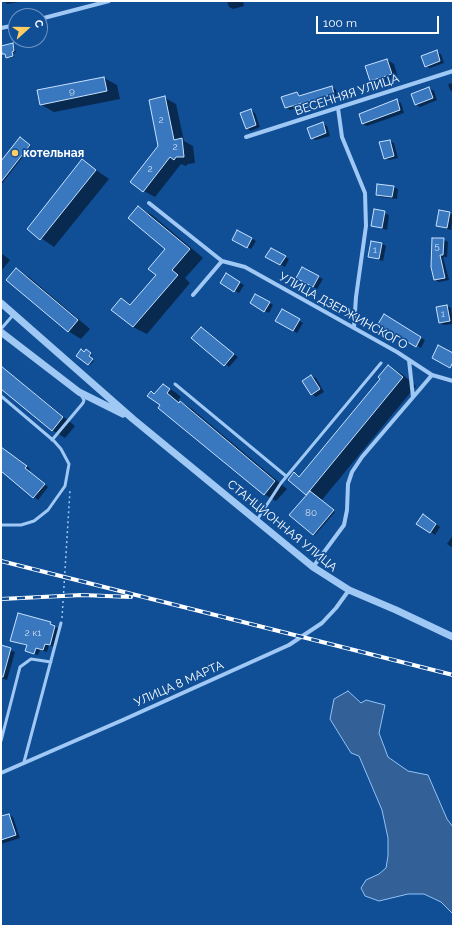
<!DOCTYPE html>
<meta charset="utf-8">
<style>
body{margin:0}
#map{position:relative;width:454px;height:927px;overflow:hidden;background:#104e96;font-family:Raleway,sans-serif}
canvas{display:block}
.frame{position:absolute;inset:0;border:2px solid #fff;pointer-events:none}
.north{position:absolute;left:8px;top:8px;width:40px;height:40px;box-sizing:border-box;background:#104e96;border:1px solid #7095c0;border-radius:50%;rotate:69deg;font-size:11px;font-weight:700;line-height:16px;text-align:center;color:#fff}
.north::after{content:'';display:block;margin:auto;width:14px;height:18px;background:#ffce62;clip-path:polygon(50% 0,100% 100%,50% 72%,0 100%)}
.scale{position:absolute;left:316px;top:16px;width:123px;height:18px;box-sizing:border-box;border:2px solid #fff;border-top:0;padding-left:5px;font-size:12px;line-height:14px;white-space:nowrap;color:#fff;-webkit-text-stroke:3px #104e96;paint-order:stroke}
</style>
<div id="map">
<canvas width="454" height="927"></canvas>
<div class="frame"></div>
<div class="north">С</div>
<div class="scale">100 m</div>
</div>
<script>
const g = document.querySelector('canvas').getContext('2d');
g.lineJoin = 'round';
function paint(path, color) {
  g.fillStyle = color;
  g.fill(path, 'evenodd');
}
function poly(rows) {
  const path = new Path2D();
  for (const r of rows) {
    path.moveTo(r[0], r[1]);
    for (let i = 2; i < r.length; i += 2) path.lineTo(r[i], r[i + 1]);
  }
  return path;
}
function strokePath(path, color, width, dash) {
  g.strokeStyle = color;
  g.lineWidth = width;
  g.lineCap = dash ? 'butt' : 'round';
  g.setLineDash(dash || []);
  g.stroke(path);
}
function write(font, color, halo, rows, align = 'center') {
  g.font = font + ' Raleway,sans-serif';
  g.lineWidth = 3.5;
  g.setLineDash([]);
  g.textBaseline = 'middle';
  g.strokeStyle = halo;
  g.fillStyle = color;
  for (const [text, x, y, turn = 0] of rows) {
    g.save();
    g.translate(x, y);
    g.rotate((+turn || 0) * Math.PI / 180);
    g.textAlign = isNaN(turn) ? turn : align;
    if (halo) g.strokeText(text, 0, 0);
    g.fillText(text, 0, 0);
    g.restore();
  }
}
const water = poly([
 [348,691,361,703,366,700,385,705,379,733,388,757,408,771,428,775,447,819,453,827,453,914,441,902,424,894,408,894,379,901,365,896,361,888,366,880,379,874,386,868,388,856,388,838,382,810,359,756,351,753,330,719,334,699,348,691]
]);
paint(water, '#336096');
strokePath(water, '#91c3f7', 1);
paint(poly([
 [4,1,25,1,7,4],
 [227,1,243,1,244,6,233,9,229,7],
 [13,44,16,52,13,53,14,57,9,58,6,54,3,54],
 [436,52,441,54,444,63,430,68,425,66],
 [387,60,394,64,398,78,378,85,371,81,367,67],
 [104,78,117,85,120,99,54,112,40,104],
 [453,83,453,92,450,90,448,84],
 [332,87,336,90,338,96,290,110,286,107,297,93,302,96],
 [429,88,434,91,437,100,420,107,415,104],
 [165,98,176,104,184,141,193,146,195,163,188,164,186,166,181,164,155,197,144,191,159,147],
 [397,101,401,103,404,113,367,126,363,124,360,114],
 [251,110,255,113,260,127,251,131,246,128],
 [323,124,327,126,330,136,316,140,311,138],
 [22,139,31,146,1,185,1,162],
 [390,141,394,143,398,158,389,160,384,158],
 [83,161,109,179,54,247,28,229],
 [393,187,398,189,397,199,381,197,377,195],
 [138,207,152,215,203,258,185,278,190,283,147,334,133,327,122,299,132,305,158,275,166,249],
 [375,210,389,215,387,230,372,225],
 [450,213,453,215,451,230,437,226],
 [238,231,256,241,251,249,233,239],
 [443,239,448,242,447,257,443,257,449,280,439,282,435,280,432,266],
 [382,244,386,246,383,261,369,257],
 [271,249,289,259,285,267,267,257],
 [1,253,10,260,2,270,1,270],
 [302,268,323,279,317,289,297,278],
 [16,269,29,277,90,329,81,339,68,331],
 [226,275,244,285,239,293,221,283],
 [256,295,273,305,269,313,251,303],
 [447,306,451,308,453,324,444,325,440,323],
 [283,311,303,323,297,333,277,321],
 [380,324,401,327,425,340,421,348],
 [201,328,238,357,229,367,193,338],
 [86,350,92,354,90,358,94,361,90,365,84,353],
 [1,366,75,426,65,438,52,430,1,388],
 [388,366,402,374,416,386,321,501,335,512,315,535,313,534,308,495,289,480,294,474,300,477,382,379],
 [311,376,316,378,324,392,316,397,312,394],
 [163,385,175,392,181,397,178,400,192,409,287,489,276,501,264,494,162,405,152,392,155,394],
 [1,447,14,458,19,459,30,469,29,471,48,487,38,500,1,470],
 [427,518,440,527,435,535,418,523],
 [453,535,453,548,447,544],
 [50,623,59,629,54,647,49,645,47,652,40,650,38,655,31,653,27,651,28,646,11,640],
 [1,646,15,652,7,680,1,678],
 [9,815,13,817,20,838,1,844,1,817]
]), '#0007');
const building = poly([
 [13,43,14,51,12,52,13,56,6,58,5,54,2,54,1,46,13,43],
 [437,50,440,61,425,67,421,56,437,50],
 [387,59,392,74,370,81,365,66,387,59],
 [104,77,107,91,40,105,37,90,104,77],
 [332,86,334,94,285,108,281,97,297,92,299,96,332,86],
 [429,87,433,98,415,105,411,94,429,87],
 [165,96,174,140,182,138,184,157,176,157,174,160,170,157,143,192,130,182,158,146,149,100,165,96],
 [397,99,400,110,362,124,359,114,397,99],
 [251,109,256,125,246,129,240,113,251,109],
 [323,122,326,133,311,139,307,128,323,122],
 [20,137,30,145,1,182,1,161,20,137],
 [390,140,394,156,384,159,379,142,390,140],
 [82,159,96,170,40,240,27,229,82,159],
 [377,184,394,186,392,197,376,195,377,184],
 [138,206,190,249,172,270,178,275,133,327,111,310,121,298,130,305,156,275,148,269,165,249,128,218,138,206],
 [374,209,385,211,382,228,371,226,374,209],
 [439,210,450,212,447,228,436,226,439,210],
 [237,230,252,238,247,248,232,240,237,230],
 [432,238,444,238,443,255,440,255,445,278,434,280,431,267,432,238],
 [371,241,382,243,379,259,368,257,371,241],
 [271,248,286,256,280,265,265,257,271,248],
 [302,267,319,276,313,287,296,278,302,267],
 [16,268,78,320,68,332,6,280,16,268],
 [226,273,240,282,234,292,220,283,226,273],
 [255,294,270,302,264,312,250,303,255,294],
 [447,305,450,321,439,323,436,307,447,305],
 [282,309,300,319,293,331,275,321,282,309],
 [384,314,421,337,416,347,378,324,384,314],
 [201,327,234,354,224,366,191,338,201,327],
 [438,345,453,353,453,362,450,368,432,358,438,345],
 [81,349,84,352,86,349,91,353,89,356,93,359,88,365,76,356,81,349],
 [388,365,403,377,306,495,288,480,294,472,299,477,380,379,378,377,388,365],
 [1,366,63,417,52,431,1,389,1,366],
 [311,375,320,389,311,395,302,381,311,375],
 [163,384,170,389,167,393,179,403,180,401,275,481,264,495,158,408,160,405,147,396,151,391,154,394,163,384],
 [1,447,27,466,25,468,45,484,33,498,1,471,1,447],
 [310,491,334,510,313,535,289,515,310,491],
 [423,514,436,524,430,533,416,524,423,514],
 [18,613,51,622,50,624,55,626,50,645,45,644,43,650,36,648,34,654,25,651,27,645,10,641,18,613],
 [1,645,11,648,3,677,1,677,1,645],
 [9,814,16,835,1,840,1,816,9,814]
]);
paint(building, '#3977bf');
strokePath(building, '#c7e1fe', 1);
strokePath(poly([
 [62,618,70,490]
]), '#9fc8f4', 1.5, [2, 3]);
strokePath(poly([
 [1,329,14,314],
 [175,384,286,476],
 [1,396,54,441,61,449,69,464,65,486,48,510,34,521,21,525,1,525],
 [52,440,83,403,84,400,81,395],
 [257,520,281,483,381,363],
 [1,741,20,667,31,659,51,662],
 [24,762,61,623]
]), '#9fc8f4', 3);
strokePath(poly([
 [40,19,109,1],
 [1,28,16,25],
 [338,108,342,137,365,193,366,226,356,297,354,327],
 [246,137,453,71],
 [149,203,222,261,245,267,397,352,432,375,453,381],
 [193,295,222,261],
 [409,360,413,397],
 [313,567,344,525,347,510,348,484,352,472,362,457,432,375],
 [1,773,125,719,289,645,322,623,336,608,349,590]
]), '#9fc8f4', 4);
strokePath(poly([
 [1,303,133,419,313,567,349,590,396,610,453,637],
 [1,332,79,392,123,414]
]), '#9fc8f4', 7);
const rail = poly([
 [1,561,453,675],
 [1,599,82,595,131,597]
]);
strokePath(rail, '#fff', 4);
strokePath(rail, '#104e96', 2.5, [8]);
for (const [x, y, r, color] of [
 [15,153,4,"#ffce62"]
]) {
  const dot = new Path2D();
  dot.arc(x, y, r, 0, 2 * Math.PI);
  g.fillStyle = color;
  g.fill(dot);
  strokePath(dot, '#104e96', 1.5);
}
write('10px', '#ceddef', null, [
 ["9",72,91],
 ["2",161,120],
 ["2",175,147],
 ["2",150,169],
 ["5",437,246],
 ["1",375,250],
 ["1",443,314],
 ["80",311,513],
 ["2 к1",33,633]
]);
write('12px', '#fff', '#104e96', [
 ["ВЕСЕННЯЯ УЛИЦА",347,95,-18],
 ["УЛИЦА ДЗЕРЖИНСКОГО",343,311,29],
 ["СТАНЦИОННАЯ УЛИЦА",282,526,39],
 ["УЛИЦА 8 МАРТА",179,684,-24]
]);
write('bold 12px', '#fff', '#104e96', [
 ["котельная",23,153]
], 'left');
</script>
